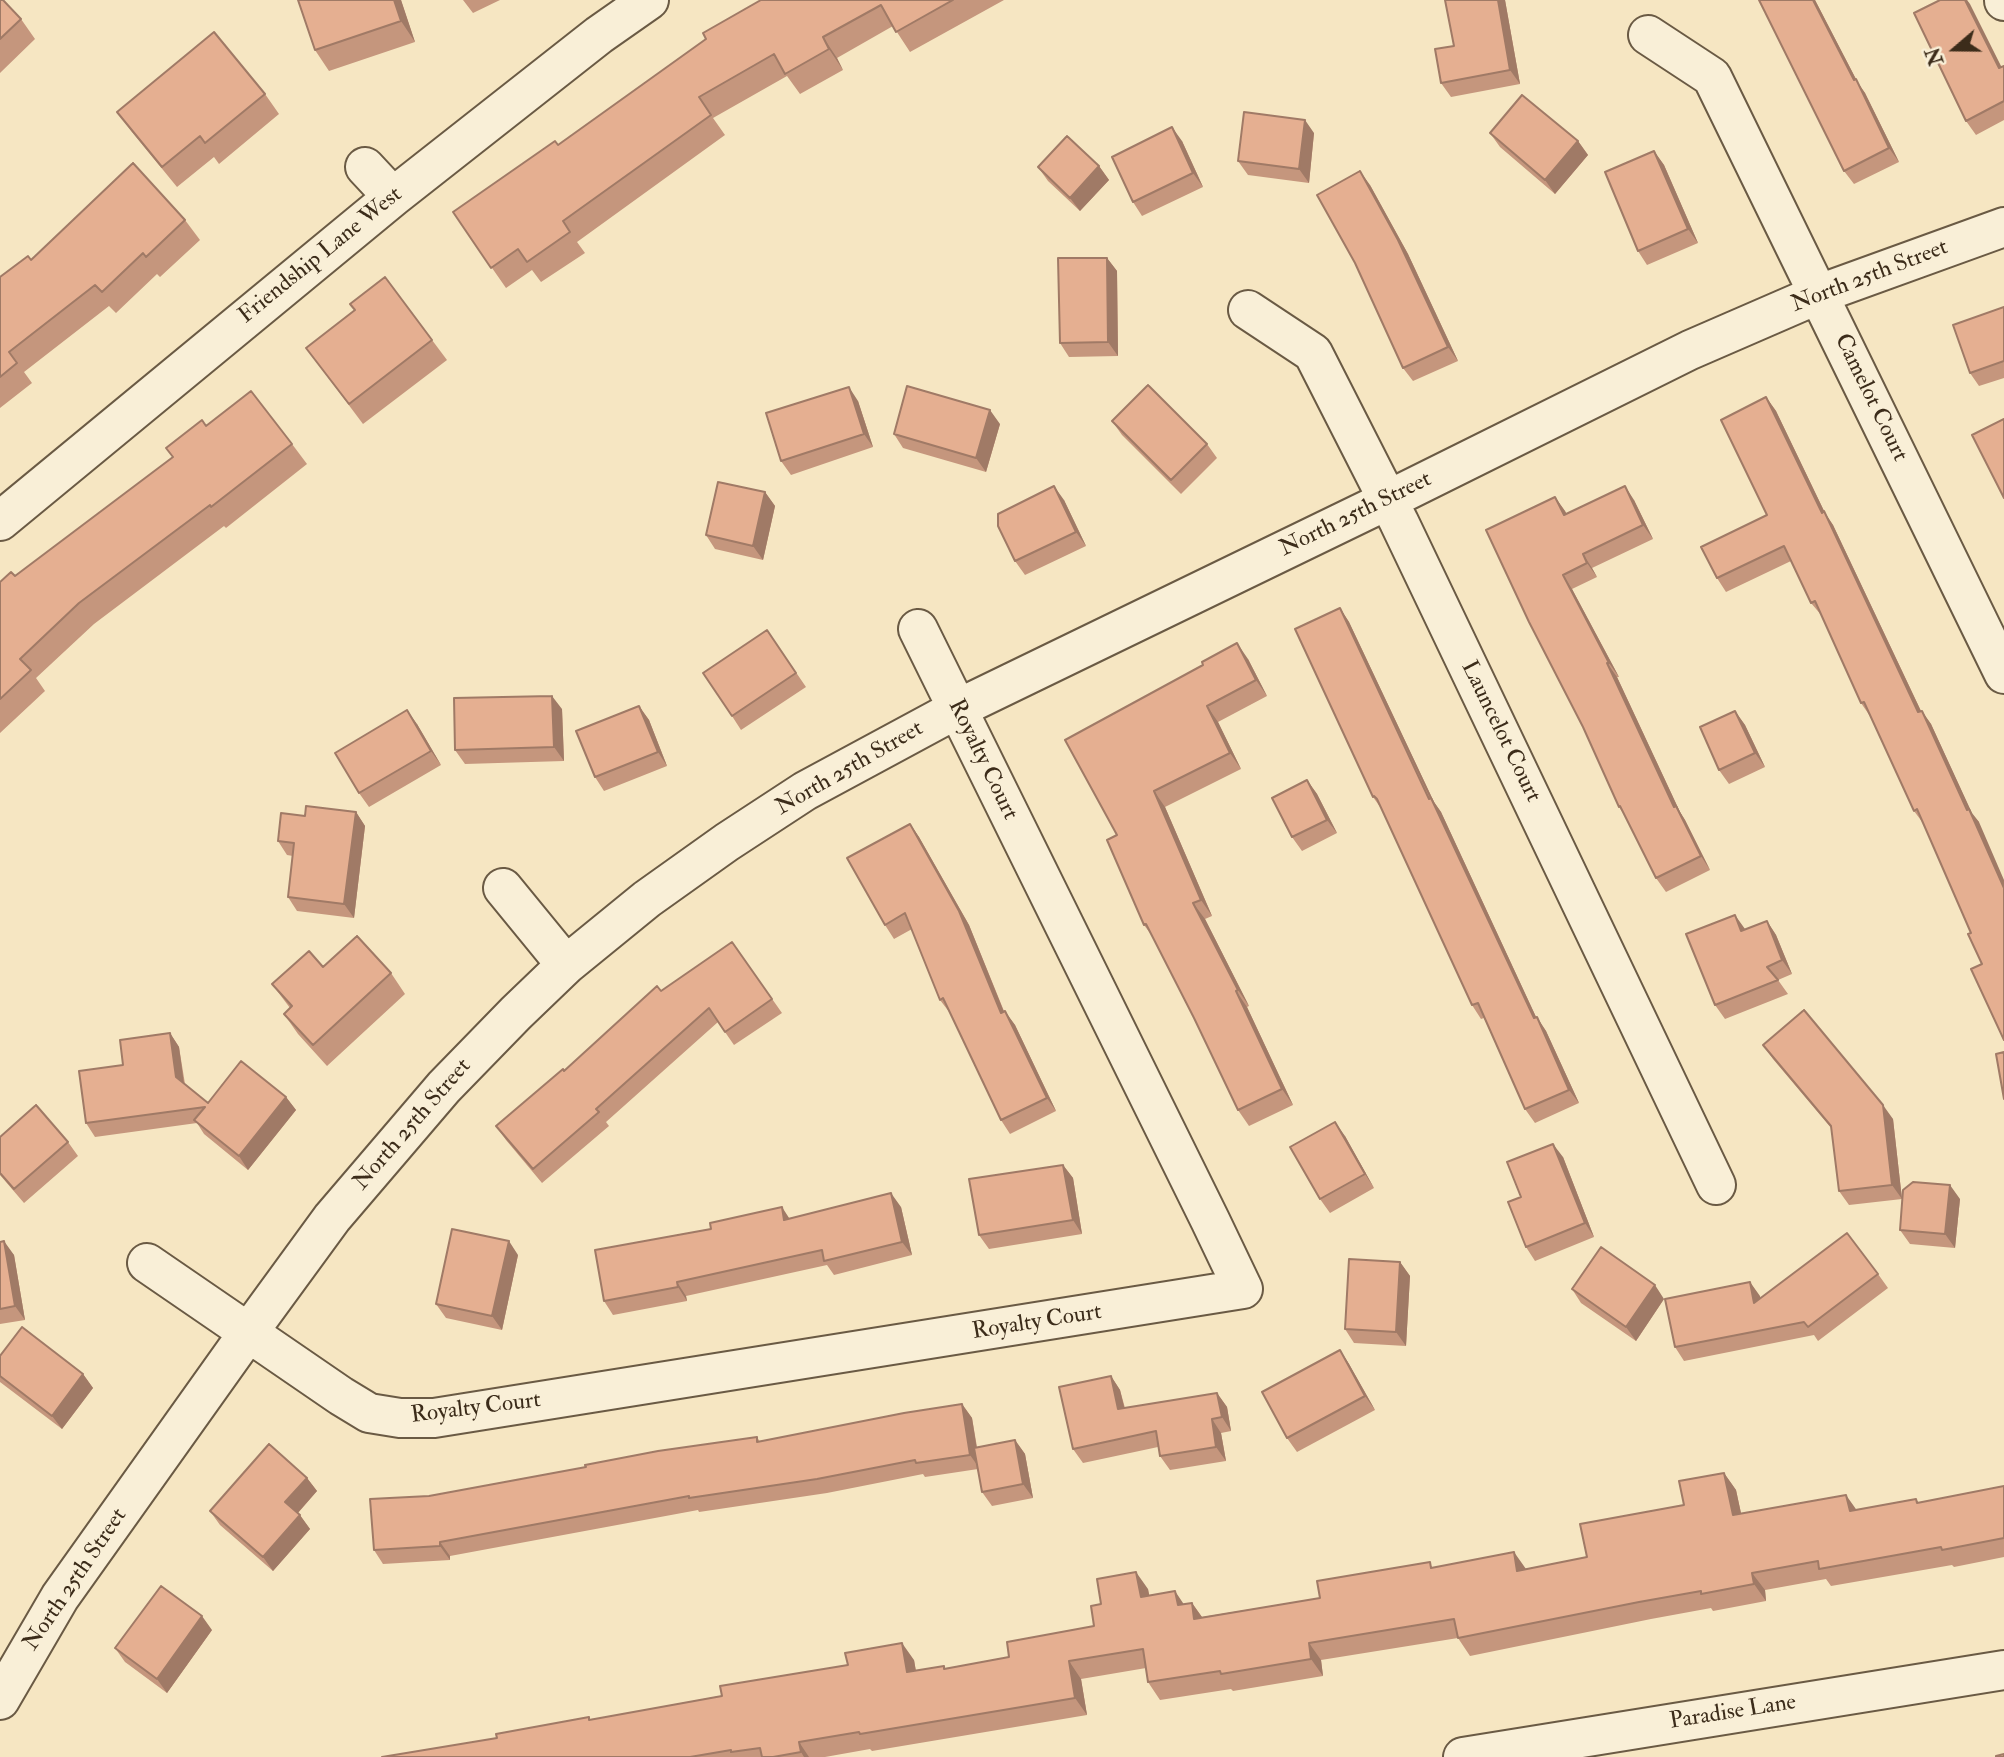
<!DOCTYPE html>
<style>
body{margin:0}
#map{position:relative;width:2004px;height:1757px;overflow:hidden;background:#f6e6c2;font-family:"IM FELL Double Pica",serif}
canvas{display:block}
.north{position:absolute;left:1920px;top:14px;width:70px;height:70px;-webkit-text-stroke:5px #f9efd7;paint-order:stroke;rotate:250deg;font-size:19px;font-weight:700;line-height:28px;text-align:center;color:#3c2c1a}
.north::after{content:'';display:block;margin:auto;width:24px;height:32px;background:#3c2c1a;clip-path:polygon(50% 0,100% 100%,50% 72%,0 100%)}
</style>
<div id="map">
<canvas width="2004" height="1757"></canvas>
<div class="north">N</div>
</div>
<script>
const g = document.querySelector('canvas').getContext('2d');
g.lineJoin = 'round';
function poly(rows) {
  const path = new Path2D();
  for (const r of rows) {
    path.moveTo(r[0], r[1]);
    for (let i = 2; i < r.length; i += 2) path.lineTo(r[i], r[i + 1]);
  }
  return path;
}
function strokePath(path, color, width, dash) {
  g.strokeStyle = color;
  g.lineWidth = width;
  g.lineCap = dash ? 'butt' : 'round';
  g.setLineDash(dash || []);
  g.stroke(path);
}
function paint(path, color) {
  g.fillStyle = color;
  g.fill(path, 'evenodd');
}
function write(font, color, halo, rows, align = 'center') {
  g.font = font + ' "IM FELL Double Pica",serif';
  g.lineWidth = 6;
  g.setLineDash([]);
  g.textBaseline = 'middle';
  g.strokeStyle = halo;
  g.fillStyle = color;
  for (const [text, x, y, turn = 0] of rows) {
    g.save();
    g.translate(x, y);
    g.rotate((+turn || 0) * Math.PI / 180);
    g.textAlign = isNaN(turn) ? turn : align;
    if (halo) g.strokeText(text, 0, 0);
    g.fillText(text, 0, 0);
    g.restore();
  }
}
const minor = poly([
 [2004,0,2004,1],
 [1648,35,1712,77,2004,674],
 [365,167,393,197],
 [1248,310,1313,353,1399,522,1716,1185],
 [0,521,393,197,599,35,649,0],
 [503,888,566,965],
 [147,1263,341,1396,369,1413,400,1418,434,1418,1243,1289,1210,1220,918,629],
 [0,1700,60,1597,248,1333,332,1218,444,1087,516,1013,566,965,647,899,727,842,805,791,957,709,1388,500,1690,350,1819,294,2004,227],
 [1463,1757,2004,1670]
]);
strokePath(minor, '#6a5a44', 42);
strokePath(minor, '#f9efd7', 38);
paint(poly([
 [0,0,21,19,35,39,0,73],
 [298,0,401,0,415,42,329,71,315,50],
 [463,0,500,0,473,13],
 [761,0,1004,0,910,52,893,26,837,58,843,70,800,94,787,76,713,118,725,135,577,242,585,253,541,282,532,270,506,288,453,212,558,145],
 [1445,0,1505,0,1520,84,1451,97,1441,83,1454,46],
 [1759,0,1815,0,1858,83,1865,93,1899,162,1854,184,1844,171],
 [1940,0,1967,0,2001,67,2004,66,2004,120,1976,135,1966,121],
 [265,94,279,114,219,164,214,157,177,187,132,132,117,112],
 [1314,133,1309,183,1248,175,1238,161],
 [1490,133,1578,141,1588,155,1555,194,1500,147],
 [1182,141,1203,187,1142,216,1133,202],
 [1654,151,1664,165,1698,243,1647,265,1638,251],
 [1099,166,1109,180,1080,211,1048,181,1038,167],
 [1370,185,1408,254,1458,361,1413,381,1403,368],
 [185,220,200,240,160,277,157,274,116,313,109,306,24,372,32,383,0,408,0,277,31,260],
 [1107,258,1117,271,1118,356,1069,357,1060,343],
 [2004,307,2004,378,1979,386,1970,373],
 [432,340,447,360,363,424,306,348],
 [1766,397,1776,411,1825,513,1833,525,1921,711,1931,724,1972,814,1979,822,1982,964,1971,933,1923,823,1914,811,1870,716,1861,703,1822,616,1811,603,1791,561,1726,592,1717,578,1767,515],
 [858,401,873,447,791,475,781,461],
 [1112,421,1207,444,1217,458,1181,494,1122,435],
 [1000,424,986,472,903,448,894,434],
 [206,426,292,444,307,464,226,528,224,526,94,624,36,678,45,691,0,733,0,582,15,576,173,457],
 [765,492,775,506,763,560,715,549,706,535],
 [1555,497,1567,514,1634,500,1653,539,1592,568,1597,577,1572,589,1619,677,1617,677,1680,812,1685,820,1710,870,1666,892,1656,878,1625,816,1619,807,1583,727,1529,622],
 [1064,500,1086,546,1025,575,1015,561],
 [1340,608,1349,622,1434,802,1441,812,1536,1017,1546,1031,1579,1103,1535,1123,1525,1109,1484,1018,1481,1019,1472,1005,1383,811,1373,797],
 [767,630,806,687,741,730,732,716],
 [1248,659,1267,696,1218,722,1241,769,1165,807,1212,916,1205,919,1249,1006,1247,1007,1293,1105,1249,1126,1238,1110,1194,1018,1153,937,1144,925,1117,835,1065,740],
 [639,706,649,720,667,766,604,791,595,777],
 [562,709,564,761,465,764,455,750],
 [1735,711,1745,725,1765,767,1729,784,1719,770],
 [417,724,441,765,369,807,359,793],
 [1307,780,1317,794,1337,833,1302,851,1292,837],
 [356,812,365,826,354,918,297,911,288,897,293,856,287,855,278,841],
 [910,824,919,837,969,925,1004,1011,1015,1025,1056,1111,1010,1134,1001,1120,950,1013,940,1000,912,929,894,939,885,925],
 [1767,921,1776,935,1792,974,1778,980,1788,994,1725,1019,1715,1005,1745,930],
 [732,942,782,1013,734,1045,718,1022,606,1122,609,1126,542,1183,506,1140,496,1126,661,991],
 [323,967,391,973,405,994,327,1066,298,1034,284,1014,290,1008,272,984],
 [170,1033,179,1047,185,1084,208,1103,286,1097,296,1110,248,1170,204,1134,197,1123,95,1137,86,1123,123,1065],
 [1763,1045,1893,1119,1902,1199,1849,1205,1839,1191,1832,1129,1773,1059],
 [1345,1136,1374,1188,1330,1213,1320,1199],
 [0,1137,68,1142,78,1156,24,1203,0,1175],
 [1563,1157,1594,1237,1535,1261,1526,1247,1521,1197],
 [1063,1165,1073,1178,1082,1234,989,1249,979,1235],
 [1960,1199,1955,1248,1910,1244,1900,1230],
 [901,1207,912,1255,834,1275,827,1265,686,1296,687,1301,613,1315,604,1301,789,1219],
 [0,1242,14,1255,25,1320,0,1324],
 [518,1255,502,1330,446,1318,436,1304],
 [1400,1262,1410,1276,1406,1346,1354,1343,1345,1329],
 [1878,1274,1888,1288,1818,1341,1814,1335,1684,1361,1675,1347,1750,1282,1760,1298],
 [1572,1289,1664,1299,1636,1341,1581,1303],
 [1340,1350,1349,1364,1375,1410,1297,1452,1287,1438],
 [0,1356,83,1374,93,1388,62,1429,0,1382],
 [1111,1376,1120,1390,1125,1408,1217,1393,1227,1407,1231,1431,1221,1433,1226,1461,1170,1470,1160,1456,1158,1447,1083,1463,1073,1449],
 [962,1404,972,1418,977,1447,1015,1440,1025,1454,1033,1498,992,1506,982,1492,978,1469,925,1477,923,1474,827,1493,699,1512,698,1510,450,1556,450,1560,383,1564,374,1550,429,1496,757,1437,760,1442],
 [1724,1473,1736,1490,1741,1513,1857,1510,1916,1499,1919,1503,2004,1486,2004,1557,1954,1567,1952,1565,1831,1586,1826,1579,1765,1590,1766,1601,1713,1611,1711,1608,1651,1619,1470,1656,1458,1638,1321,1660,1323,1676,1233,1691,1231,1689,1160,1700,1148,1682,1146,1668,1081,1679,1087,1715,872,1751,870,1749,825,1757,382,1757,497,1738,590,1720,914,1660,916,1671,944,1666,946,1669,1009,1657,1094,1626,1101,1604,1148,1589,1149,1596,1184,1604,1192,1603,1202,1617,1320,1598,1433,1568,1526,1569,1587,1557,1684,1505],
 [307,1478,317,1491,298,1513,310,1529,273,1571,220,1525,210,1511],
 [212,1630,167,1693,125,1662,115,1648]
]), '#c5967d');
paint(poly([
 [394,0,401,0,415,42,401,21],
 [1498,0,1505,0,1520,84,1510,70],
 [1813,0,1815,0,1858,83,1865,93,1899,162,1889,148],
 [1965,0,1967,0,1970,4,2004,72,1999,68],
 [823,37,837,58,843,70,829,49],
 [1305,120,1314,133,1309,183,1299,169],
 [1172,127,1182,141,1203,187,1193,173],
 [1578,141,1588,155,1555,194,1545,180],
 [1654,151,1664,165,1698,243,1688,229],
 [1099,166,1109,180,1080,211,1070,198],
 [1360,171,1370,185,1408,254,1458,361,1448,347],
 [1107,258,1117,271,1118,356,1108,342],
 [849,387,858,401,873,447,864,434],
 [1766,397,1776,411,1825,513,1833,525,1928,726,1918,712],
 [990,410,1000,424,986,472,976,458],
 [1054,486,1064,500,1086,546,1076,532],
 [1625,486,1634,500,1653,539,1643,525],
 [765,492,775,506,763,560,753,546],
 [1555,497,1565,511,1574,529,1564,515],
 [1583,554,1592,568,1597,577,1587,563],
 [1563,575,1572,589,1619,677,1609,663],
 [1340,608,1349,622,1434,802,1441,812,1543,1032,1534,1018],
 [1237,643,1248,659,1267,696,1256,680],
 [1607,663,1617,677,1680,812,1685,820,1710,870,1701,856,1674,807],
 [552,696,562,709,564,761,554,747],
 [639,706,649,720,667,766,658,752],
 [1207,706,1218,722,1241,769,1230,753],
 [407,710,417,724,441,765,431,751],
 [1735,711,1745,725,1765,767,1755,753],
 [1922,711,1931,724,1972,813,1979,822,2004,880,2004,888],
 [1307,780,1317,794,1337,833,1327,820],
 [1154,791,1165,807,1212,916,1201,900],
 [356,812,365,826,354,918,344,904],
 [910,824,919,837,969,925,1010,1027,1001,1013],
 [1193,903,1205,919,1249,1006,1238,990],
 [1735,915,1745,929,1751,945,1741,931],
 [1767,921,1776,935,1792,974,1782,960],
 [1236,991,1247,1007,1293,1105,1282,1089],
 [1005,1011,1015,1025,1056,1111,1047,1098],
 [1537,1017,1546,1031,1579,1103,1569,1090],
 [170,1033,179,1047,185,1091,176,1077],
 [286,1097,296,1110,248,1170,239,1156],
 [1883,1105,1893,1119,1902,1199,1892,1185],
 [1335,1122,1345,1136,1374,1188,1365,1174],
 [1553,1144,1563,1157,1594,1237,1585,1223],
 [1063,1165,1073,1178,1082,1234,1073,1220],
 [1950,1185,1960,1199,1955,1248,1945,1234],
 [891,1193,901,1207,912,1255,902,1242],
 [782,1207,791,1221,784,1220],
 [4,1241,14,1255,25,1320,15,1306],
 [509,1241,518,1255,502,1330,492,1316],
 [1400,1262,1410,1276,1406,1346,1396,1332],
 [677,1282,686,1296,687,1301,678,1287],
 [1750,1282,1760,1296,1764,1317,1754,1303],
 [1655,1285,1664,1299,1636,1341,1626,1327],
 [1340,1350,1349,1364,1375,1410,1365,1396],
 [83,1374,93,1388,62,1429,52,1416],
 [1111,1376,1120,1390,1128,1423,1118,1409],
 [1217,1393,1227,1407,1231,1431,1222,1417],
 [962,1404,972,1418,980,1469,970,1455],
 [1212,1419,1221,1433,1226,1461,1216,1447],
 [1015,1440,1025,1454,1033,1498,1023,1484],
 [1724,1473,1736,1490,1745,1532,1733,1515],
 [307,1478,317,1491,295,1516,285,1502],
 [1846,1495,1858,1512,1850,1511],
 [300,1515,310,1529,273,1571,263,1557],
 [440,1542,450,1556,450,1560,440,1546],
 [1514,1552,1526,1569,1517,1571],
 [1136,1572,1148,1589,1153,1614,1141,1597],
 [1752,1573,1765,1590,1766,1601,1754,1584],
 [1175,1591,1187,1609,1178,1605],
 [1192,1603,1204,1620,1194,1619],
 [202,1616,212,1630,167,1693,157,1679],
 [902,1643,914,1660,919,1690,907,1672],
 [1309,1643,1321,1660,1323,1676,1311,1659],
 [1069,1661,1081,1679,1087,1715,1075,1698],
 [799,1742,809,1757,804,1757,801,1752]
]), '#a07a66');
const building = poly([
 [0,0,3,0,21,19,0,39,0,0],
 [298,0,394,0,401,21,315,50,298,0],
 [761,0,953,0,896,32,881,5,823,37,829,49,785,74,774,54,699,97,711,115,563,221,570,232,527,262,518,249,491,268,453,212,555,141,558,145,706,39,703,33,761,0],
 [1445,0,1498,0,1510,70,1441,83,1435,49,1454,46,1445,0],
 [1759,0,1813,0,1854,80,1856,79,1889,148,1844,171,1759,0],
 [1940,0,1965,0,1999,68,2004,66,2004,101,1966,121,1914,13,1940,0],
 [214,32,265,94,205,143,200,136,162,167,117,112,214,32],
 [1522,95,1578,141,1545,180,1490,133,1522,95],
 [1244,112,1305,120,1299,169,1238,161,1244,112],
 [1172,127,1193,173,1133,202,1112,157,1172,127],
 [1067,136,1099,166,1070,198,1038,167,1067,136],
 [1654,151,1688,229,1638,251,1605,172,1654,151],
 [133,163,185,220,146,257,143,253,102,292,95,285,9,352,17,363,0,377,0,277,28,256,31,260,133,163],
 [1360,171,1398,240,1448,347,1403,368,1355,263,1317,195,1360,171],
 [1058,258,1107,258,1108,342,1060,343,1058,258],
 [385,277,432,340,349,404,306,348,355,310,350,304,385,277],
 [2004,307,2004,361,1970,373,1953,325,2004,307],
 [1148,385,1207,444,1171,480,1112,421,1148,385],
 [907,386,990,410,976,458,894,434,907,386],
 [849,387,864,434,781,461,766,413,849,387],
 [251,391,292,444,211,507,210,505,79,603,20,659,31,670,0,699,0,582,11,572,15,576,173,457,166,448,202,420,206,426,251,391],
 [1766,397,1822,513,1824,511,1918,712,1922,711,1967,810,1969,809,2004,888,2004,1040,1971,969,1982,964,1968,934,1971,933,1917,809,1914,811,1864,702,1861,703,1815,601,1811,603,1784,546,1717,578,1701,547,1767,515,1721,420,1766,397],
 [2004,419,2004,498,1972,435,2004,419],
 [718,482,765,492,753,546,706,535,718,482],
 [1054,486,1076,532,1015,561,998,526,998,514,1054,486],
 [1625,486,1643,525,1583,554,1587,563,1563,575,1609,663,1607,663,1674,807,1676,806,1701,856,1656,878,1620,806,1619,807,1583,727,1529,622,1486,530,1555,497,1564,515,1625,486],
 [1340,608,1429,799,1431,798,1534,1018,1537,1017,1569,1090,1525,1109,1478,1003,1472,1005,1377,799,1374,796,1373,797,1295,629,1340,608],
 [767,630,796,673,732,716,703,673,767,630],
 [1237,643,1256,680,1207,706,1230,753,1154,791,1201,900,1193,903,1238,990,1236,991,1282,1089,1238,1110,1194,1018,1146,924,1144,925,1107,840,1117,835,1065,740,1203,665,1202,662,1237,643],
 [552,696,554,747,455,750,454,698,552,696],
 [639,706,658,752,595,777,576,731,639,706],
 [407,710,431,751,359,793,335,753,407,710],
 [1735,711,1755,753,1719,770,1700,727,1735,711],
 [1307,780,1327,820,1292,837,1272,798,1307,780],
 [306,806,356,812,344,904,288,897,294,843,278,841,281,813,305,816,306,806],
 [910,824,959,911,1001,1013,1005,1011,1047,1098,1001,1120,943,998,940,1000,905,913,885,925,847,858,910,824],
 [1735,915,1741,931,1767,921,1782,960,1767,967,1778,980,1715,1005,1686,934,1735,915],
 [357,936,391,973,313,1045,284,1014,292,1006,272,984,309,951,323,967,357,936],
 [732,942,772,999,725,1032,709,1008,596,1109,599,1112,533,1169,496,1126,563,1069,564,1071,657,986,661,991,732,942],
 [1804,1010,1883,1105,1892,1185,1839,1191,1831,1126,1763,1045,1804,1010],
 [170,1033,176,1077,208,1103,241,1061,286,1097,239,1156,194,1120,205,1107,86,1123,79,1071,123,1065,120,1040,170,1033],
 [2004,1052,2004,1099,1996,1054,2004,1052],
 [36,1105,68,1142,14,1189,0,1173,0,1137,36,1105],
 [1335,1122,1365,1174,1320,1199,1290,1147,1335,1122],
 [1553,1144,1585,1223,1526,1247,1508,1202,1521,1197,1507,1162,1553,1144],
 [1063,1165,1073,1220,979,1235,969,1179,1063,1165],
 [1913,1182,1950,1185,1945,1234,1900,1230,1903,1190,1913,1182],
 [891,1193,902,1242,824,1261,822,1250,677,1282,678,1287,604,1301,595,1250,711,1229,710,1223,782,1207,784,1220,891,1193],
 [452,1229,509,1241,492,1316,436,1304,452,1229],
 [1847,1233,1878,1274,1808,1327,1804,1322,1675,1347,1665,1299,1750,1282,1754,1303,1847,1233],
 [4,1241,15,1306,0,1309,0,1242,4,1241],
 [1601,1247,1655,1285,1626,1327,1572,1289,1601,1247],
 [1349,1259,1400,1262,1396,1332,1345,1329,1349,1259],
 [22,1327,83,1374,52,1416,0,1376,0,1356,22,1327],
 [1340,1350,1365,1396,1287,1438,1262,1392,1340,1350],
 [1111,1376,1118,1409,1217,1393,1222,1417,1212,1419,1216,1447,1160,1456,1156,1431,1073,1449,1059,1387,1111,1376],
 [962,1404,970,1455,916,1463,915,1460,817,1479,689,1498,689,1496,440,1542,440,1546,374,1550,370,1499,429,1496,586,1467,585,1465,658,1451,757,1437,757,1442,904,1413,962,1404],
 [1015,1440,1023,1484,982,1492,974,1448,1015,1440],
 [269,1444,307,1478,285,1502,300,1515,263,1557,210,1511,269,1444],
 [1724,1473,1733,1515,1846,1495,1850,1511,1916,1499,1917,1503,2004,1486,2004,1538,1942,1550,1941,1547,1819,1569,1818,1561,1752,1573,1754,1584,1701,1594,1701,1591,1639,1602,1458,1638,1454,1619,1309,1643,1311,1659,1221,1674,1220,1671,1148,1682,1143,1649,1069,1661,1075,1698,860,1734,859,1732,799,1742,801,1752,773,1757,762,1757,760,1748,731,1752,731,1750,690,1757,382,1757,497,1738,496,1734,589,1717,589,1720,722,1696,720,1686,848,1665,845,1653,902,1643,907,1672,944,1666,944,1669,1009,1657,1007,1642,1094,1626,1091,1606,1101,1604,1097,1579,1136,1572,1141,1597,1175,1591,1178,1605,1192,1603,1194,1619,1320,1598,1317,1581,1430,1562,1431,1568,1514,1552,1517,1571,1587,1557,1580,1524,1684,1505,1679,1481,1724,1473],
 [161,1586,202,1616,157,1679,115,1648,161,1586],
 [2004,1754,2004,1757,1996,1757,1996,1756,2004,1754]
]);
paint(building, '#e5af91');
strokePath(building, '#a07a66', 2);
write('23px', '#3c2c1a', '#f9efd7', [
 ["Friendship Lane West",321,256,-39],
 ["North 25th Street",1870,277,-21],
 ["Camelot Court",1870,398,64],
 ["North 25th Street",1356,515,-26],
 ["Launcelot Court",1500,732,64],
 ["Royalty Court",982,760,64],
 ["North 25th Street",850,769,-30],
 ["North 25th Street",413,1125,-49],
 ["Royalty Court",1037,1323,-9],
 ["Royalty Court",476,1409,-7],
 ["North 25th Street",76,1580,-56],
 ["Paradise Lane",1733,1713,-9]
]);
</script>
